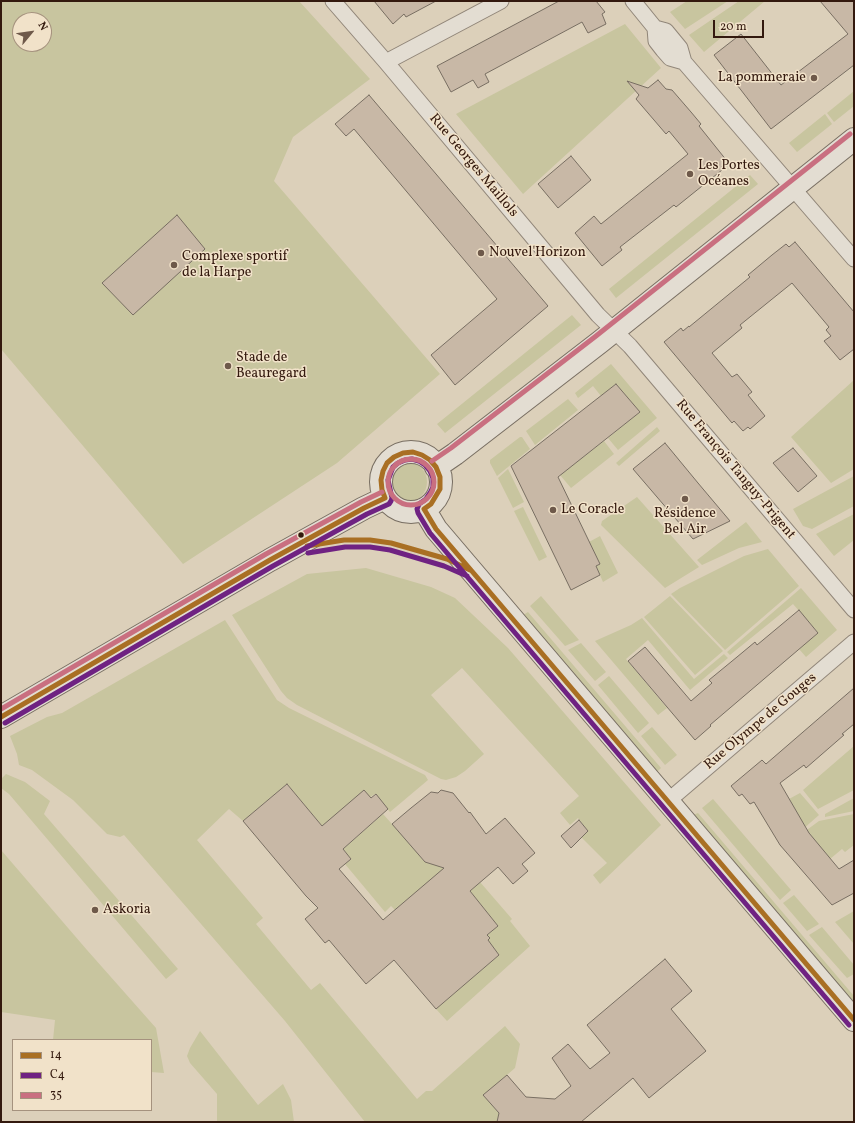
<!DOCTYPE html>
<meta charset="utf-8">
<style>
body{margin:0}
#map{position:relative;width:855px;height:1123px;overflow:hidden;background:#dcd0ba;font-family:Vollkorn,serif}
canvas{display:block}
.frame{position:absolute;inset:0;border:2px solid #33190e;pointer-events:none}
.legend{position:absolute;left:12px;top:1039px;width:140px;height:72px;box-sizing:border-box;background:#f1e2c9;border:1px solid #a5927e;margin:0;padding:5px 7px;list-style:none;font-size:12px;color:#33190e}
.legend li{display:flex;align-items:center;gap:8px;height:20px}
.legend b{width:20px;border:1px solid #a5927e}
.north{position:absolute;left:12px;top:12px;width:40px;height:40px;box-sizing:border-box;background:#f1e2c9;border:1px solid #a5927e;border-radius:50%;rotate:61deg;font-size:11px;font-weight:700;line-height:16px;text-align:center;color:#33190e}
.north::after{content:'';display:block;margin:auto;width:14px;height:18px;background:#6e594a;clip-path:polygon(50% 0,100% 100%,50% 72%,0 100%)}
.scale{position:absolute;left:713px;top:20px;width:51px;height:18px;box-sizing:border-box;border:2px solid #33190e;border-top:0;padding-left:5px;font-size:12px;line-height:14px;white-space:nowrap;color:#33190e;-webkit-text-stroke:3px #f1e2c9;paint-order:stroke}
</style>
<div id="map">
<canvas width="855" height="1123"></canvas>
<div class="frame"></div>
<ul class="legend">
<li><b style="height:5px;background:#a96f23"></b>14</li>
<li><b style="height:5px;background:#6f2282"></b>C4</li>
<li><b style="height:5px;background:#c96f80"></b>35</li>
</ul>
<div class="north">N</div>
<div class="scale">20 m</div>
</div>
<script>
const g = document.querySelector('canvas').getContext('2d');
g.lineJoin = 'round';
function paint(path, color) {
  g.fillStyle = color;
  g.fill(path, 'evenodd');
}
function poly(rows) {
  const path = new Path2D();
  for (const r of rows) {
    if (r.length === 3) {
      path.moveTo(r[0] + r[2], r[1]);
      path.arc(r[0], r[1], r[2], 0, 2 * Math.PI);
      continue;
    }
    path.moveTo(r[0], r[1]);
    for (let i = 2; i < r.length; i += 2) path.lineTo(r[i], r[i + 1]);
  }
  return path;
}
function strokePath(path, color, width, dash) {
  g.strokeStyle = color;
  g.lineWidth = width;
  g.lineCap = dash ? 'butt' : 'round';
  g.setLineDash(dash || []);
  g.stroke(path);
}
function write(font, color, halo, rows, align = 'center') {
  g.font = font + ' Vollkorn,serif';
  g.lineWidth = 3;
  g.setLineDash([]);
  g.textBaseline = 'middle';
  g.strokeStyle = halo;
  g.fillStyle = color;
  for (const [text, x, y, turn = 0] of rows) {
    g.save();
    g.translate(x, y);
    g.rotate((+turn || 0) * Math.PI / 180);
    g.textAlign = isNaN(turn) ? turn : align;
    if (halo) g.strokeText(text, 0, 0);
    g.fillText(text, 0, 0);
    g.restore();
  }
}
paint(poly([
 [1,1,299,1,370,79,293,137,274,181,440,374,337,463,183,564,1,349],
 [20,20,44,20,44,44,20,44],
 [687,1,728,1,685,29,670,12],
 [739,1,765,1,704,52,689,35],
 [625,24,661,68,523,194,456,114],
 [854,91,854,106,834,122,827,113],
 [825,114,832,124,797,152,789,143],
 [750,175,758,184,616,298,609,289],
 [572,315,581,325,445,433,437,424],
 [611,364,657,418,618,450,608,438,640,412,616,384,601,396,593,386,578,398,575,393],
 [854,380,854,469,831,483,791,437],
 [568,399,578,410,535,445,526,431],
 [657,427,660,431,619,466,616,463],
 [520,437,522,437,530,449,497,476,490,463,490,460],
 [604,441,614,454,571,488,560,475],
 [407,482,20],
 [508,469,524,502,513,508,498,478],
 [854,476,854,506,812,529,803,526,793,509],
 [637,497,699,567,665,588,601,525,602,521],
 [523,507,547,557,539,561,514,511],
 [854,514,854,540,834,556,816,534],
 [746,522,762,542,739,548,702,565,697,560],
 [600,536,618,573,603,582,596,566,600,564,589,542],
 [768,549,799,586,725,650,671,594,680,588,744,556],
 [366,568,431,587,455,598,508,648,661,825,600,884,593,875,607,863,581,837,588,831,578,818,570,825,560,813,579,796,462,668,431,695,484,754,465,771,456,777,446,780,441,779,297,705,287,698,281,691,232,615,307,574],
 [801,588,837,630,806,657,799,649,818,633,793,604,730,655,727,652],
 [541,596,579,640,565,646,530,606],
 [670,596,723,651,695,675,644,617],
 [528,612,661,768,657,772,523,615],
 [642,618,694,679,724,654,728,658,690,690,648,640,626,659,667,708,658,715,595,641,631,625],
 [225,620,277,700,289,708,425,775,428,780,390,812,375,794,322,826,287,784,243,821,229,809,197,840,263,918,256,924,311,990,320,983,417,1099,426,1091,432,1091,505,1026,520,1044,515,1068,484,1095,499,1113,497,1122,365,1122,285,1021,124,835,120,837,107,834,73,800,32,770,19,765,17,754,10,736,47,717,62,713],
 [581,643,606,672,595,681,568,650],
 [609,676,649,723,638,733,598,685],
 [652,727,677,755,665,765,641,736],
 [854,746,854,790,818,809,803,790],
 [6,774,25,782,50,801,44,814,178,969,166,979,9,794,1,788,1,779],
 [800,793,819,815,802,830,803,824,789,799],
 [854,798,854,811,825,817,825,814],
 [713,799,791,890,780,900,702,808],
 [698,813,854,996,854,1004,693,815],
 [383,814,401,834,402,834,408,842,422,854,420,856,425,862,465,873,395,910,391,906,385,912,345,864,351,859,343,849],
 [854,814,854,845,845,852,842,849,830,859,804,832,819,821],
 [1,850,87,950,156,1028,164,1073,151,1072,151,1040,53,1040,55,1020,1,1012],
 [480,882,512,919,510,921,530,946,447,1021,436,1009,499,955,487,941,490,938,487,935,498,926,470,891],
 [794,895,819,924,807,931,783,903],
 [854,911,854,944,835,922],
 [822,927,854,965,854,974,847,978,809,935],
 [200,1031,258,1105,283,1084,291,1100,294,1122,217,1122,217,1094,190,1063,187,1056,190,1048]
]), '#c8c59f');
const building = poly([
 [374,1,436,1,406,17,404,14,393,24,374,1],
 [559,1,596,1,605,12,602,14,606,24,588,33,582,22,485,74,489,82,478,88,473,80,451,92,437,66,559,1],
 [820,1,854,1,854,65,771,129,714,55,741,34,781,85,848,34,820,1],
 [658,80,666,89,672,90,691,112,701,124,699,126,727,161,722,166,722,170,676,207,674,205,620,247,622,250,602,266,575,233,594,216,601,224,688,154,669,131,666,134,636,99,639,95,627,81,648,88,658,80],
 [369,95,548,306,455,385,431,355,497,299,354,129,346,136,335,124,369,95],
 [571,156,591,180,558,208,538,184,571,156],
 [177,215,205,249,133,315,102,283,177,215],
 [795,242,854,312,854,349,840,360,824,341,831,336,826,330,829,327,792,283,740,325,742,328,712,353,732,377,737,374,752,392,748,395,765,416,750,429,748,427,743,431,734,421,732,423,664,342,681,328,683,331,689,326,689,327,750,277,748,275,772,255,786,244,789,247,795,242],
 [616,384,640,412,558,477,600,564,596,566,600,575,571,590,511,466,616,384],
 [665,443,698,483,730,521,693,539,633,469,665,443],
 [793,448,817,476,798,492,773,463,793,448],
 [799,610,818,633,710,725,711,726,695,740,628,661,645,647,691,701,712,683,709,680,737,657,755,642,757,645,799,610],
 [854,688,854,724,842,734,844,735,806,768,804,765,780,783,809,833,839,869,854,860,854,893,832,905,780,845,754,802,750,804,742,794,739,796,731,786,762,760,766,764,854,688],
 [287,784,322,826,364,790,371,798,376,794,388,809,343,849,351,859,339,869,383,920,444,868,425,862,392,824,411,808,431,792,438,793,441,790,453,793,469,813,470,812,486,834,505,818,535,853,522,864,528,871,513,884,498,867,470,891,498,926,487,935,490,938,488,940,499,955,436,1009,394,960,366,984,329,940,325,943,305,919,318,908,306,896,243,821,287,784],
 [579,820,588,831,571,848,561,836,579,820],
 [665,959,692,991,671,1009,706,1051,649,1098,633,1078,581,1122,497,1122,499,1113,483,1095,507,1075,526,1097,555,1099,571,1086,552,1058,568,1044,590,1069,610,1053,587,1025,665,959]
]);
paint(building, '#c8b8a6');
strokePath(building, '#786e62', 1);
const street = poly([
 [333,1,386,62,598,315,630,346,854,610],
 [633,1,655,28,656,41,663,50,670,58,684,62],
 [655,28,666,31,680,48,684,62,854,259],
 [386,62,501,1],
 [668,801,854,642]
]);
const secondary = poly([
 [411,482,30],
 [436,467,455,454,600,342,854,139],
 [424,509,436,529,854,1020],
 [1,717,270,560,364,508,385,498]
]);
strokePath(street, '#918679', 17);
strokePath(secondary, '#786e62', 24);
strokePath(street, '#e3ddd2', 15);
strokePath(secondary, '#e3ddd2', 22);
strokePath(poly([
 [307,546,344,540,370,540,391,543,447,559,470,570],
 [1,717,270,560,364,508,385,498,382,490,381,480,383,471,387,463,394,457,403,453,413,452,422,455,430,460,436,467,440,477,440,489,431,504,424,509,436,529,854,1020]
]), '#a96f23', 5);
strokePath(poly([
 [308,553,345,547,370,547,390,550,444,566,467,576],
 [5,723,273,566,367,514,389,504,391,501,392,498,388,480,393,467,398,463,405,460,412,459,419,461,425,465,430,471,433,478,433,487,430,493,426,499,419,504,417,509,418,513,430,533,849,1025]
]), '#6f2282', 5);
strokePath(poly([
 [411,482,23],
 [432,461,451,448,596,336,850,134],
 [1,709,266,554,361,502,382,492]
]), '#c96f80', 5);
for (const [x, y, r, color] of [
 [814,78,4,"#6e594a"],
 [690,174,4,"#6e594a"],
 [481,253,4,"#6e594a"],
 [174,265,4,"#6e594a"],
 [228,366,4,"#6e594a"],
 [685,499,4,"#6e594a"],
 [553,510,4,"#6e594a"],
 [301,535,3.5,"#33190e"],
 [95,910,4,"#6e594a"]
]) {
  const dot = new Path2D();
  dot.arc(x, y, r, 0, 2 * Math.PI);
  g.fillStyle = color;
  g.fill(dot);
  strokePath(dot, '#f1e2c9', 1.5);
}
write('14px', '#33190e', '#f1e2c9', [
 ["La pommeraie",806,78,"right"],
 ["Les Portes",698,166],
 ["Océanes",698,182],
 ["Nouvel'Horizon",489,253],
 ["Complexe sportif",182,257],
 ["de la Harpe",182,273],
 ["Stade de",236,358],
 ["Beauregard",236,374],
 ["Le Coracle",561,510],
 ["Résidence",685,514,"center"],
 ["Bel Air",685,530,"center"],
 ["Askoria",103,910]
], 'left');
write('14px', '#33190e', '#f1e2c9', [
 ["Rue Georges Maillols",473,166,50],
 ["Rue François Tanguy-Prigent",735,470,50],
 ["Rue Olympe de Gouges",761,722,-40]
]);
</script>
